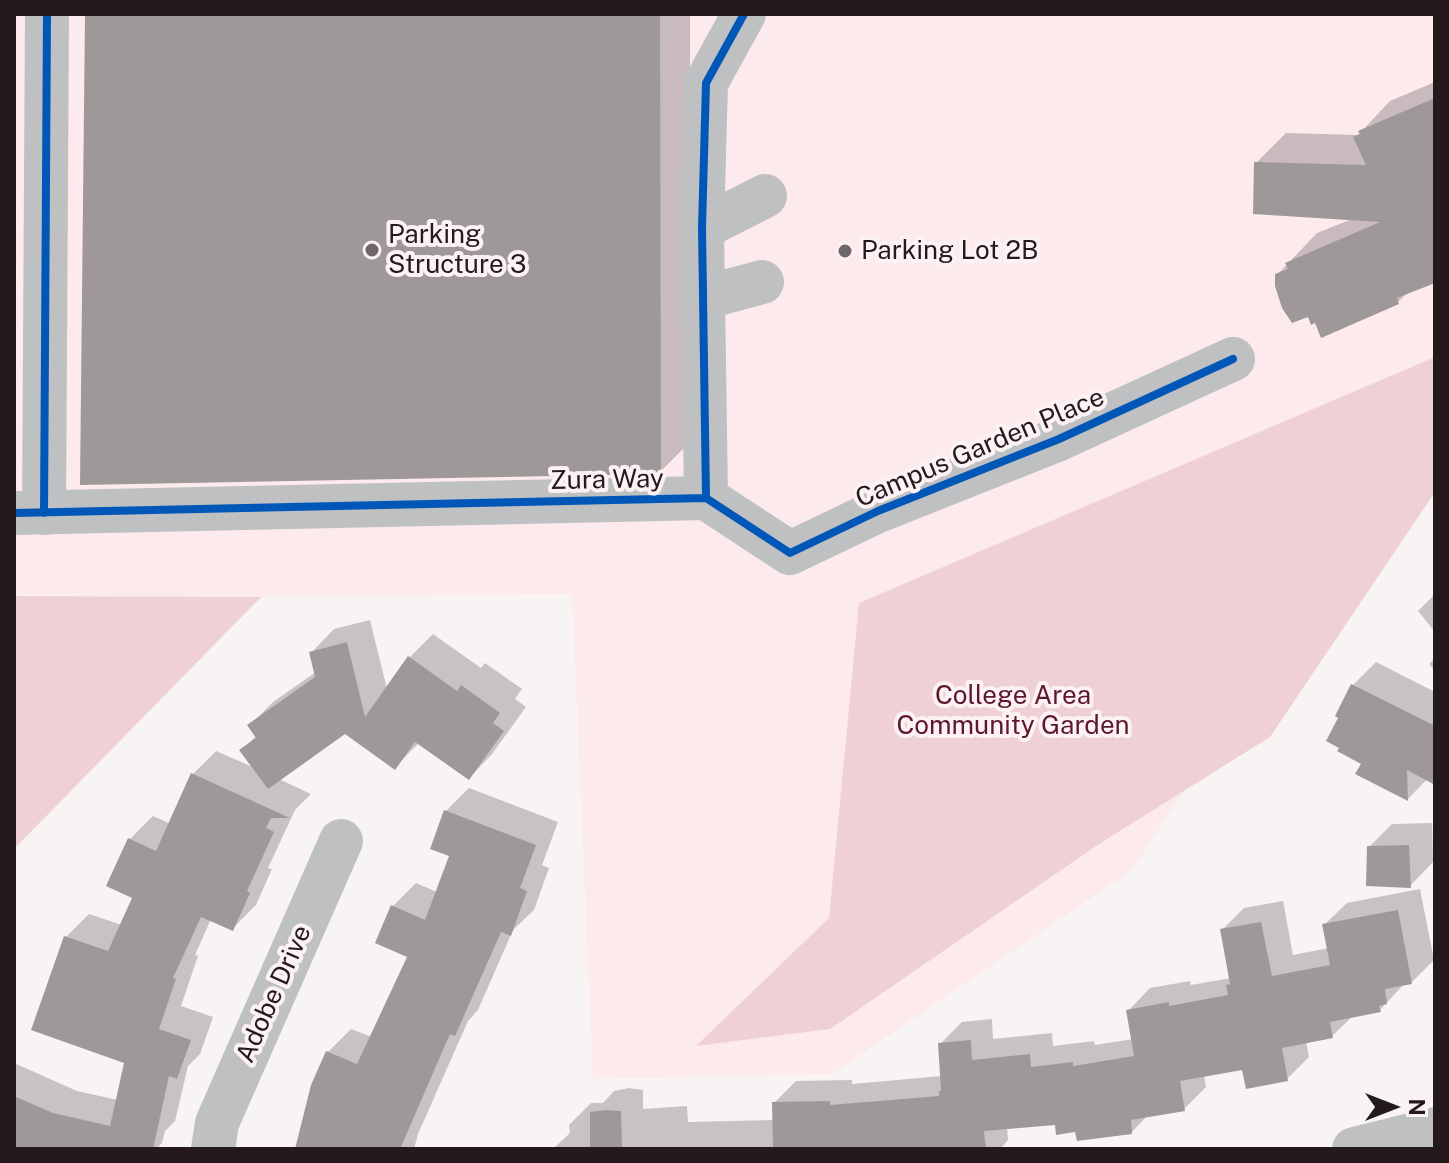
<!DOCTYPE html>
<style>
body{margin:0}
#map{position:relative;width:1449px;height:1163px;overflow:hidden;background:#f9f4f4;font-family:"Public Sans",sans-serif}
canvas{display:block}
.frame{position:absolute;inset:0;border:16px solid #241a1c;pointer-events:none}
.north{position:absolute;left:1353px;top:1067px;width:80px;height:80px;-webkit-text-stroke:6px #fcf1f3;paint-order:stroke;rotate:90deg;font-size:22px;font-weight:700;line-height:32px;text-align:center;color:#241a1c}
.north::after{content:'';display:block;margin:auto;width:28px;height:36px;background:#241a1c;clip-path:polygon(50% 0,100% 100%,50% 72%,0 100%)}
</style>
<div id="map">
<canvas width="1449" height="1163"></canvas>
<div class="frame"></div>
<div class="north">N</div>
</div>
<script>
const g = document.querySelector('canvas').getContext('2d');
g.lineJoin = 'round';
function paint(path, color) {
  g.fillStyle = color;
  g.fill(path, 'evenodd');
}
function poly(rows) {
  const path = new Path2D();
  for (const r of rows) {
    path.moveTo(r[0], r[1]);
    for (let i = 2; i < r.length; i += 2) path.lineTo(r[i], r[i + 1]);
  }
  return path;
}
function strokePath(path, color, width, dash) {
  g.strokeStyle = color;
  g.lineWidth = width;
  g.lineCap = dash ? 'butt' : 'round';
  g.setLineDash(dash || []);
  g.stroke(path);
}
function write(font, color, halo, rows, align = 'center') {
  g.font = font + ' "Public Sans",sans-serif';
  g.lineWidth = 8;
  g.setLineDash([]);
  g.textBaseline = 'middle';
  g.strokeStyle = halo;
  g.fillStyle = color;
  for (const [text, x, y, turn = 0] of rows) {
    g.save();
    g.translate(x, y);
    g.rotate((+turn || 0) * Math.PI / 180);
    g.textAlign = isNaN(turn) ? turn : align;
    if (halo) g.strokeText(text, 0, 0);
    g.fillText(text, 0, 0);
    g.restore();
  }
}
paint(poly([
 [14,14,1435,14,1435,446,1336,558,1132,870,832,1074,593,1079,572,594,261,597,14,595]
]), '#fceaed');
paint(poly([
 [1435,357,1435,492,1270,737,1099,844,830,1029,696,1046,829,918,859,603],
 [14,596,261,597,14,849]
]), '#efd0d5');
paint(poly([
 [87,14,690,14,690,442,660,472],
 [1435,82,1435,281,1409,291,1398,302,1316,321,1277,275,1317,233,1352,219,1256,163,1286,133,1358,135,1390,101],
 [14,280,15,435,14,435],
 [1435,594,1435,632,1418,611],
 [370,620,387,689,410,657,433,634,481,668,485,663,522,689,515,699,526,707,492,754,469,778,420,742,395,767,345,732,279,779,311,794,295,810,268,868,272,869,256,905,232,929,211,919,195,955,198,956,181,1006,213,1017,200,1054,188,1066,175,1121,165,1131,162,1143,156,1149,14,1149,14,1063,77,1091,118,1100,127,1062,66,937,89,914,122,925,134,897,130,839,153,816,171,824,193,774,216,751,255,768,242,750,257,735,250,725,273,702,316,672,311,653,334,629],
 [1435,658,1435,671,1429,664],
 [1376,662,1435,692,1435,771,1408,799,1364,763,1353,685],
 [469,788,558,822,542,865,549,868,534,910,513,930,478,1010,468,1021,418,1134,414,1149,297,1149,328,1052,351,1029,372,1037,409,956,393,906,416,883,437,892,451,855,446,811],
 [1432,823,1433,862,1410,886,1369,847,1392,824],
 [1420,889,1434,960,1412,982,1405,983,1380,1010,1353,1016,1332,1036,1306,1041,1309,1057,1287,1079,1244,1068,1204,1075,1206,1087,1184,1109,1148,1115,1132,1132,1077,1130,1057,1123,1007,1127,1008,1140,1000,1149,553,1149,570,1133,569,1125,591,1103,603,1103,614,1091,629,1088,643,1090,643,1109,687,1106,688,1122,774,1120,774,1103,796,1081,852,1080,852,1084,942,1076,940,1044,962,1022,992,1019,993,1039,1052,1033,1053,1046,1094,1041,1095,1045,1133,1039,1128,1011,1150,988,1190,981,1191,985,1231,978,1222,930,1244,908,1283,901,1293,955,1329,948,1324,925,1347,903]
]), '#0003');
paint(poly([
 [85,14,660,14,661,474,80,485],
 [1435,98,1435,283,1397,298,1399,304,1321,338,1315,323,1311,325,1308,317,1292,323,1282,308,1275,286,1275,274,1288,269,1285,263,1380,222,1253,214,1254,162,1366,165,1353,137,1360,134,1358,131],
 [347,642,365,717,408,656,457,691,461,685,500,713,493,723,504,731,469,780,415,742,395,770,345,734,268,789,239,750,256,738,247,725,315,677,309,652],
 [1351,684,1435,726,1435,785,1407,770,1408,801,1355,774,1361,764,1337,751,1339,748,1326,741,1338,718,1335,716],
 [191,773,290,818,271,818,266,828,274,832,247,891,250,893,233,931,201,917,173,978,176,979,159,1029,191,1040,177,1079,169,1076,153,1149,14,1149,14,1096,53,1113,110,1126,124,1063,31,1030,64,936,108,951,132,898,106,886,128,838,156,851],
 [444,810,536,845,520,888,527,891,511,936,501,932,455,1036,450,1034,400,1149,295,1149,311,1085,326,1051,357,1064,407,957,375,943,391,905,425,920,449,856,430,849],
 [1409,845,1411,888,1366,886,1367,846],
 [1398,910,1412,984,1385,989,1387,1004,1379,1006,1381,1012,1330,1022,1333,1038,1282,1048,1288,1081,1246,1089,1242,1070,1180,1081,1185,1111,1131,1120,1132,1134,1077,1141,1075,1132,1056,1135,1055,1125,984,1131,986,1149,773,1149,772,1102,830,1101,830,1105,939,1096,939,1091,941,1091,938,1043,971,1040,972,1060,1030,1054,1031,1067,1073,1062,1073,1066,1134,1056,1126,1010,1169,1002,1169,1006,1228,995,1226,985,1230,984,1220,929,1261,922,1272,976,1330,965,1322,924],
 [605,1110,621,1111,622,1149,590,1149,590,1112]
]), '#9e9899');
strokePath(poly([
 [702,228,765,196],
 [703,298,762,282],
 [706,498,790,553,878,511,1059,439,1233,359],
 [14,513,706,498,702,228,706,83,744,14],
 [44,513,47,14],
 [213,1149,217,1123,341,841],
 [1354,1149,1435,1129]
]), '#bec0c2', 44);
strokePath(poly([
 [706,498,790,553,878,511,1059,439,1233,359],
 [14,513,706,498,702,228,706,83,744,14],
 [44,513,47,14]
]), '#0057b8', 8);
for (const [x, y, r, color] of [
 [372,250,8,"#6f6668"],
 [845,251,8,"#6f6668"]
]) {
  const dot = new Path2D();
  dot.arc(x, y, r, 0, 2 * Math.PI);
  g.fillStyle = color;
  g.fill(dot);
  strokePath(dot, '#fcf1f3', 3);
}
write('26px', '#241a1c', '#fcf1f3', [
 ["Parking",388,235],
 ["Structure 3",388,265],
 ["Parking Lot 2B",861,251]
], 'left');
write('26px', '#241a1c', '#fcf1f3', [
 ["Campus Garden Place",980,448,-23],
 ["Zura Way",607,480,-1],
 ["Adobe Drive",274,994,-66]
]);
write('26px', '#5d182d', '#fcf1f3', [
 ["College Area",1013,696],
 ["Community Garden",1013,726]
]);
</script>
